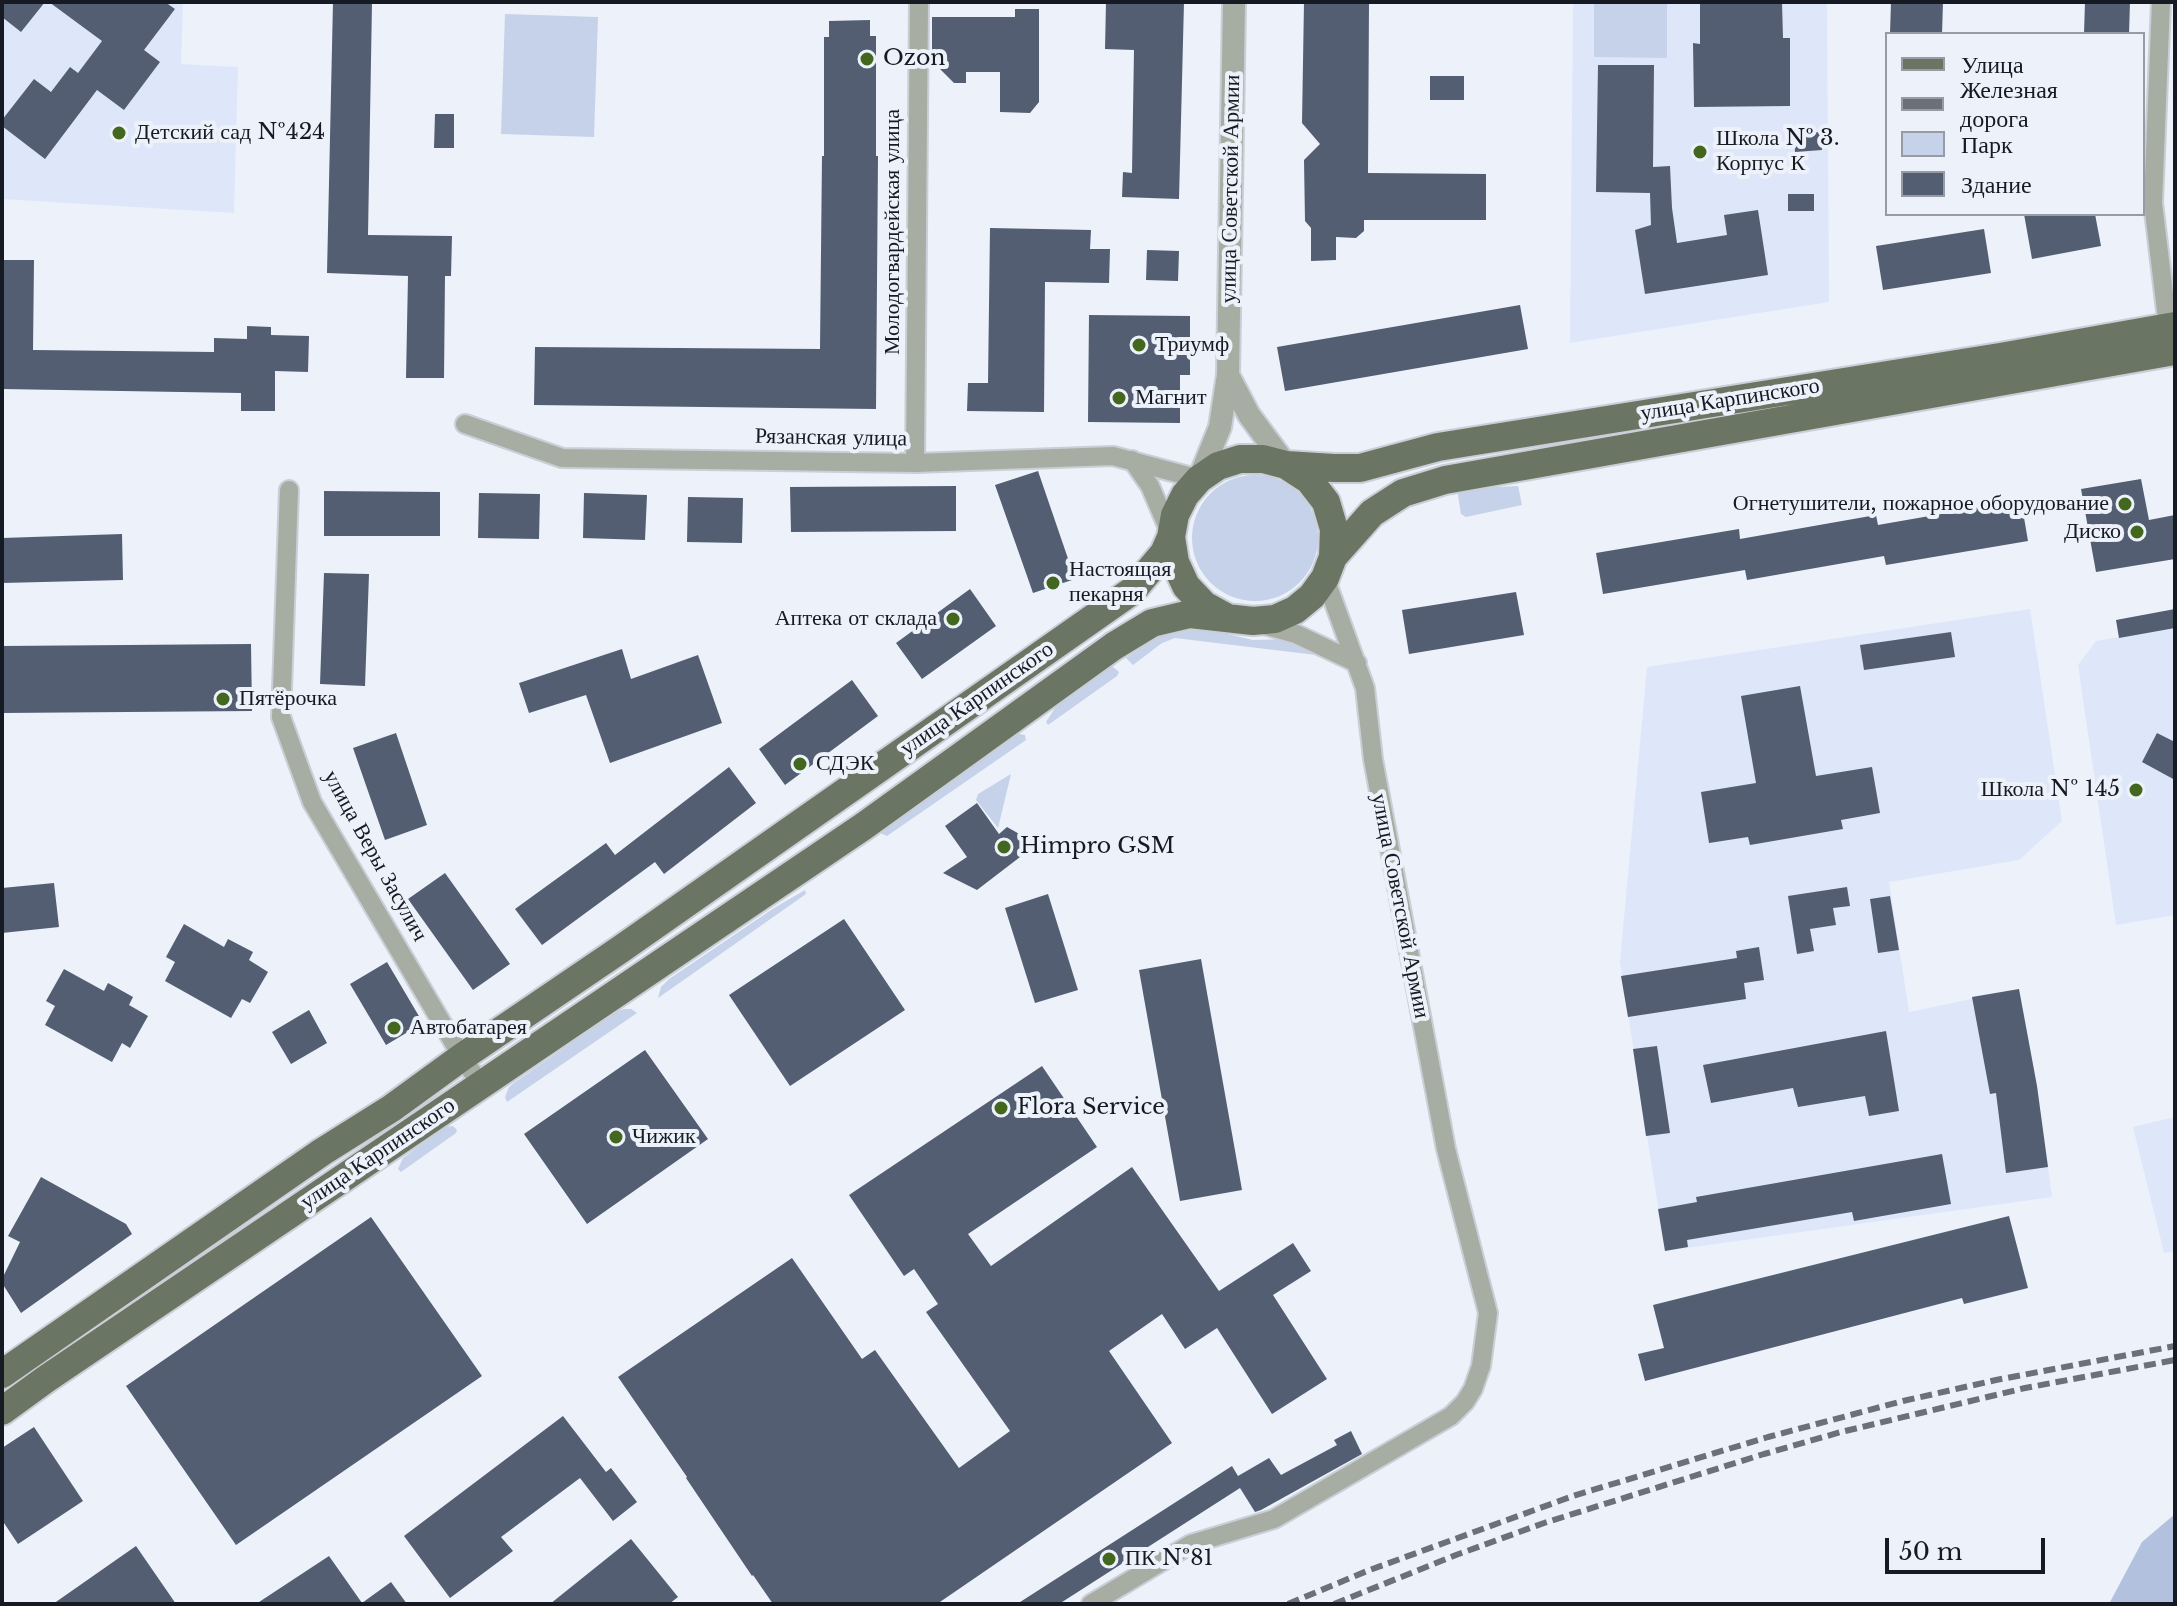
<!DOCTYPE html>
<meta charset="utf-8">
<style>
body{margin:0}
#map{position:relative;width:2177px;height:1606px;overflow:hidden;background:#ecf1fa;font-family:"Libre Baskerville",serif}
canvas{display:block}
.frame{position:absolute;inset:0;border:4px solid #161a22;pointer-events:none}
.legend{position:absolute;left:1885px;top:32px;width:260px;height:184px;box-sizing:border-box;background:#ecf1fa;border:2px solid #969ba4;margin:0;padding:10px 14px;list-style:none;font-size:24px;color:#161a22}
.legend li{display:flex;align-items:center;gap:16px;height:40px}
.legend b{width:40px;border:2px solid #969ba4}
.scale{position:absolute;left:1885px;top:1538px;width:160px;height:36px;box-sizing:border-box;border:4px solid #161a22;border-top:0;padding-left:10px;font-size:24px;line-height:28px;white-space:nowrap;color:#161a22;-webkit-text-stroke:6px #ecf1fa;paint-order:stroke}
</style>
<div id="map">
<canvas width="2177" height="1606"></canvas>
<div class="frame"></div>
<ul class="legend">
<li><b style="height:10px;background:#6b7563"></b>Улица</li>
<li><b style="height:10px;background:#6c7079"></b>Железная дорога</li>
<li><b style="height:22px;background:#c6d2e9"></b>Парк</li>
<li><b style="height:22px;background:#535e72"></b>Здание</li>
</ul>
<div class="scale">50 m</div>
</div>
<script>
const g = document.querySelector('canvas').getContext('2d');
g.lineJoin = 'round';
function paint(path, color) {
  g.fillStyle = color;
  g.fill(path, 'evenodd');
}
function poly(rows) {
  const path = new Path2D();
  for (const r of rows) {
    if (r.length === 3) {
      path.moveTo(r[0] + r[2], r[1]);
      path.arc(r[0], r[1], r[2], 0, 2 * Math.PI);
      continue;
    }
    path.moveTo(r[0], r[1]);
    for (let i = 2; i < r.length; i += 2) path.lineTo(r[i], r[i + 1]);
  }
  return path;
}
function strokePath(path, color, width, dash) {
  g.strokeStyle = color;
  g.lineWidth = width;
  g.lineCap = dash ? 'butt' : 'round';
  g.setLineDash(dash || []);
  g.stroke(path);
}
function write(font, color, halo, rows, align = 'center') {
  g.font = font + ' "Libre Baskerville",serif';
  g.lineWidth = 8;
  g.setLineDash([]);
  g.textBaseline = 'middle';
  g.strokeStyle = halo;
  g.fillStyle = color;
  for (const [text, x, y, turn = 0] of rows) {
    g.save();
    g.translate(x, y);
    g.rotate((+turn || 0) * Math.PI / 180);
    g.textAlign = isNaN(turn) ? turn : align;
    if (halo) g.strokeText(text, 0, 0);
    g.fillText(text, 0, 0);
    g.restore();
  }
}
paint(poly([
 [2,2,183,2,181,64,238,67,234,213,2,199],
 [1573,2,1827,2,1829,302,1570,343],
 [2175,603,2175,915,2116,925,2078,665,2096,641,2160,630],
 [2030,609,2062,821,2019,860,1889,882,1909,1012,2019,989,2037,1086,2052,1197,1665,1251,1620,962,1647,667],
 [2175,1117,2175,1251,2164,1253,2133,1127]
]), '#dee7fa');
paint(poly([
 [1594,2,1667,2,1667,58,1594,57],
 [505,14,598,17,594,137,501,134],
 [1255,538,63],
 [1518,486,1522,505,1466,517,1461,514,1457,489],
 [1186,627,1210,630,1253,640,1292,639,1318,653,1316,655,1175,638,1162,643,1133,665,1126,658,1157,637,1171,630],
 [1112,666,1119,672,1117,676,1048,725,1046,722,1055,708,1068,697],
 [1019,734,1025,735,1026,740,887,836,880,833,882,828,1012,735],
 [1011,774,998,828,976,800,978,794],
 [805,890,806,894,658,998,661,987,669,979,774,908],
 [624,1009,631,1009,637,1013,507,1102,505,1097,509,1087,515,1082,616,1012],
 [453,1126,457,1130,456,1133,401,1172,398,1169,403,1158,445,1127]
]), '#c6d2e9');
paint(poly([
 [2175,1514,2175,1604,2109,1604,2142,1542]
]), '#b1c1de');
paint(poly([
 [2,2,45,2,21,32,2,17],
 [49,2,165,2,175,9,144,50,160,62,124,110,97,90,45,159,2,126,2,120,34,79,51,92,70,67,78,73,102,41],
 [333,2,372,2,368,235,452,236,451,276,445,276,444,378,406,378,408,276,327,273],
 [1106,2,1184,2,1179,199,1122,197,1123,172,1132,173,1134,50,1105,49],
 [1304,2,1369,2,1368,173,1486,174,1486,220,1364,220,1364,231,1356,238,1336,237,1336,260,1311,261,1311,228,1305,221,1304,160,1320,144,1302,123],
 [1700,2,1782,2,1783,38,1790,38,1790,106,1694,107,1693,43,1700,44],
 [1891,2,1943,2,1942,34,1890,34],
 [2085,2,2130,2,2129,34,2084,34],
 [1015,9,1039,9,1039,102,1030,113,1000,112,1000,72,966,72,966,83,954,83,932,61,932,17,1015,17],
 [870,20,870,36,876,36,876,156,878,156,876,409,534,405,535,347,820,349,822,156,824,156,824,37,829,37,829,21],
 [1598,65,1654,65,1653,167,1670,166,1672,208,1677,243,1727,235,1724,215,1758,210,1768,275,1645,294,1635,230,1651,225,1650,193,1596,192],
 [1430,76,1464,76,1464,100,1430,100],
 [435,114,454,114,454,148,434,148],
 [1821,132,1822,150,1795,152,1794,133],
 [1788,194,1814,194,1814,211,1788,211],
 [2024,214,2095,214,2101,246,2032,259],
 [990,228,1091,230,1090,249,1110,249,1109,283,1045,282,1044,412,967,411,968,383,988,383],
 [1984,229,1991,273,1883,290,1876,246],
 [1147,250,1179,251,1178,281,1146,280],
 [2,260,34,260,33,350,214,352,214,338,247,339,247,326,271,327,271,335,309,336,308,372,275,371,275,411,241,411,241,393,2,389],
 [1520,305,1528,349,1285,391,1277,347],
 [1089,315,1190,316,1190,375,1180,375,1180,423,1088,422],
 [1038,471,1075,579,1033,593,995,485],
 [2141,479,2149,520,2175,515,2175,559,2096,572,2081,489],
 [956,486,956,531,791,532,790,487],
 [324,491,440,492,440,536,324,536],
 [479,493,540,494,539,539,478,538],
 [584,493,647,495,645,540,583,538],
 [688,497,743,498,742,543,687,542],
 [2021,500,2028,541,1886,565,1884,556,1747,580,1745,570,1603,594,1596,553,1739,529,1740,539,1876,515,1878,525],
 [122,534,123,580,2,583,2,538],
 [324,573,369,574,365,686,320,684],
 [970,589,996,626,922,679,896,643],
 [1516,592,1524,635,1409,654,1402,610],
 [2175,609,2175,628,2119,638,2116,620],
 [1951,632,1955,657,1864,670,1860,645],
 [251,644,252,711,2,713,2,646],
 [622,649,631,679,698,655,722,723,610,763,586,695,529,713,519,683],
 [852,680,878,716,785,785,759,749],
 [1800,686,1816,776,1872,767,1880,813,1841,820,1843,829,1750,845,1748,837,1709,843,1701,792,1756,783,1741,696],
 [396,733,427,825,385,840,353,748],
 [2157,733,2175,742,2175,780,2142,762],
 [729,767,756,803,664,874,655,862,542,945,515,909,606,843,615,855],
 [977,803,999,834,1007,827,1037,844,977,890,943,873,967,857,945,826],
 [445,873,510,964,473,990,408,899],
 [54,883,59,927,2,933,2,888],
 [1847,887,1850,906,1833,908,1836,925,1810,929,1814,951,1797,954,1788,896],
 [1048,894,1078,990,1035,1003,1005,908],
 [1890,896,1899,950,1878,953,1870,899],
 [844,919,905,1010,790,1086,729,995],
 [184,924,224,947,228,939,253,952,249,960,268,972,250,1003,242,999,231,1018,165,981,175,962,166,957],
 [1759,947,1764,980,1744,983,1746,999,1628,1017,1621,976,1737,958,1736,951],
 [1201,959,1242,1190,1180,1201,1139,970],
 [387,962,423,1023,386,1045,350,984],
 [64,969,104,991,108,983,133,997,129,1005,148,1016,130,1048,122,1043,112,1062,45,1025,55,1006,46,1001],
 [2019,989,2037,1086,2048,1167,2006,1173,1996,1093,1990,1094,1972,997],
 [309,1010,327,1043,291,1064,272,1032],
 [1886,1031,1899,1111,1869,1116,1865,1096,1798,1107,1793,1088,1711,1103,1703,1065],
 [1657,1046,1670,1133,1646,1136,1633,1049],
 [645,1050,708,1139,587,1224,524,1134],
 [1042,1066,1097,1147,968,1234,991,1266,1132,1167,1219,1291,1293,1243,1311,1271,1273,1295,1327,1379,1272,1414,1217,1328,1185,1349,1162,1314,1109,1351,1172,1443,937,1604,773,1604,753,1575,752,1576,686,1478,687,1477,618,1377,792,1258,862,1359,875,1350,959,1468,1010,1431,926,1312,938,1304,914,1269,904,1276,849,1195],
 [1942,1154,1951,1204,1854,1221,1852,1212,1687,1240,1688,1247,1665,1251,1658,1209,1697,1202,1696,1197],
 [41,1177,126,1224,132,1234,21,1313,2,1283,2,1279,20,1242,8,1236],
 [2009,1216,2028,1288,1964,1304,1962,1298,1645,1381,1638,1354,1664,1348,1653,1305],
 [371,1217,482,1376,236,1545,126,1386],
 [563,1416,606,1472,611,1468,637,1502,613,1521,580,1478,501,1537,513,1551,450,1598,404,1536],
 [34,1427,83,1501,18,1544,2,1520,2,1448],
 [1351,1431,1362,1454,1261,1510,1255,1512,1240,1488,1059,1604,1017,1604,1232,1466,1238,1476,1269,1458,1281,1475,1337,1445,1334,1440],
 [631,1539,678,1597,669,1604,550,1604],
 [136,1546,176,1604,53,1604],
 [329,1556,362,1603,391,1582,407,1604,256,1604]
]), '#535e72');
const minor = poly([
 [2161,2,2153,203,2168,327],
 [465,424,562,458,915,463,1113,456,1199,479],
 [1132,460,1150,486,1171,535],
 [915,463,919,2],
 [289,490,281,717,312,802,462,1057,481,1085],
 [1260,624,1296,634,1357,663],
 [1091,1604,1191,1544,1274,1519,1451,1416,1465,1402,1473,1389,1481,1366,1488,1313,1446,1149,1373,759,1365,688,1325,578]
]);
const tertiary = poly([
 [1228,375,1249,415,1286,465],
 [1199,479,1220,427,1228,375,1234,2]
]);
const primary = poly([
 [1171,537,1175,562,1186,586,1204,605,1226,617],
 [1333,557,1372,513,1403,493,1445,480,2175,351],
 [2,1374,322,1152,392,1108,462,1057,621,949,1132,591,1164,553,1171,537,1175,515,1185,495,1199,479,1218,466,1240,459,1263,459,1286,465,1334,468,1360,468,1438,447,2000,357,2175,326],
 [2,1411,46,1379,864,826,1114,646,1152,623,1190,614,1253,621,1275,619,1295,610,1312,596,1325,578,1333,557,1334,529,1326,502,1309,480,1286,465]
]);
strokePath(minor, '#cacfd7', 22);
strokePath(tertiary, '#cacfd7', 26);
strokePath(primary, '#cacfd7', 32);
strokePath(minor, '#a7ada3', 18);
strokePath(tertiary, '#a7ada3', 22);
strokePath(primary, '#6b7563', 28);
strokePath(poly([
 [1288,1604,1367,1571,1573,1496,1768,1437,1903,1401,1996,1380,2175,1346],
 [1334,1604,1456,1555,1544,1523,1764,1454,1841,1432,2025,1388,2175,1360]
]), '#6c7079', 6, [12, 6]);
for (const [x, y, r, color] of [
 [867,59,8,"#44671f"],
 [119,133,8,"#44671f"],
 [1700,152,8,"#44671f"],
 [1139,345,8,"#44671f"],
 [1119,398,8,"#44671f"],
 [2125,504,8,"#44671f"],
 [2137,532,8,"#44671f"],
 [1053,583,8,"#44671f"],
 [953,619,8,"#44671f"],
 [223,699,8,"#44671f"],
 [800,764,8,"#44671f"],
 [2136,790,8,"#44671f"],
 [1004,847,8,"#44671f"],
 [394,1028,8,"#44671f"],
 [1001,1108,8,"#44671f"],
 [616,1137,8,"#44671f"],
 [1109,1559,8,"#44671f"]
]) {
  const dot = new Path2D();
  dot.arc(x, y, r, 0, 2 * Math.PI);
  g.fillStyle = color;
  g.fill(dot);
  strokePath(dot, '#ecf1fa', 3);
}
write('22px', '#161a22', '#ecf1fa', [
 ["Ozon",883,59],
 ["Детский сад №424",135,133],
 ["Школа № 3.",1716,139],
 ["Корпус К",1716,164],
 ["Триумф",1155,345],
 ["Магнит",1135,398],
 ["Огнетушители, пожарное оборудование",2109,504,"right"],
 ["Диско",2121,532,"right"],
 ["Настоящая",1069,570],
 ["пекарня",1069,595],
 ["Аптека от склада",937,619,"right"],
 ["Пятёрочка",239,699],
 ["СДЭК",816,764],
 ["Школа № 145",2120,790,"right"],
 ["Himpro GSM",1020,847],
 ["Автобатарея",410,1028],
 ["Flora Service",1017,1108],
 ["Чижик",632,1137],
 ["ПК №81",1125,1559]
], 'left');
write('22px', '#161a22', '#ecf1fa', [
 ["улица Советской Армии",1231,189,-89],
 ["Молодогвардейская улица",893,232,-90],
 ["улица Карпинского",1730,400,-9],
 ["Рязанская улица",831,438,1],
 ["улица Карпинского",977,699,-35],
 ["улица Веры Засулич",375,856,61],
 ["улица Советской Армии",1400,906,79],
 ["улица Карпинского",378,1154,-34]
]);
</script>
